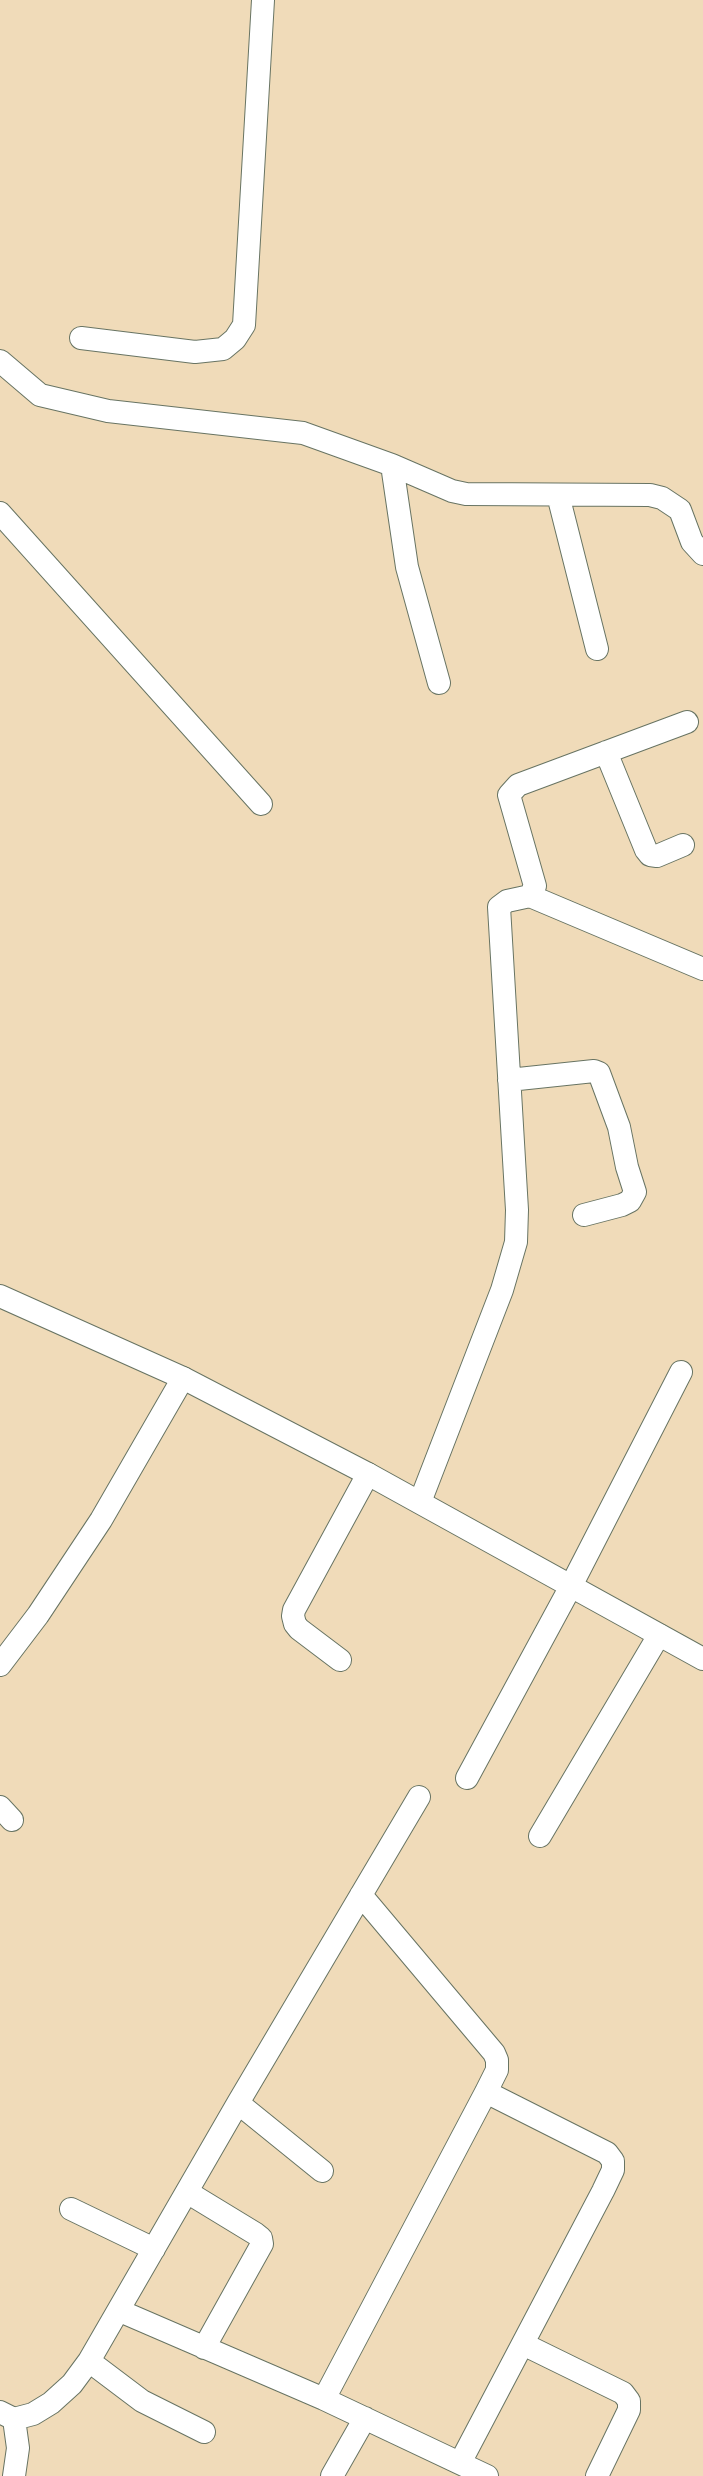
<!DOCTYPE html>
<style>
body{margin:0}
canvas{display:block;background:#f0dbb9}
</style>
<canvas width="703" height="2476"></canvas>
<script>
const g = document.querySelector('canvas').getContext('2d');
g.lineJoin = 'round';
function poly(rows) {
  const path = new Path2D();
  for (const r of rows) {
    path.moveTo(r[0], r[1]);
    for (let i = 2; i < r.length; i += 2) path.lineTo(r[i], r[i + 1]);
  }
  return path;
}
function strokePath(path, color, width, dash) {
  g.strokeStyle = color;
  g.lineWidth = width;
  g.lineCap = dash ? 'butt' : 'round';
  g.setLineDash(dash || []);
  g.stroke(path);
}
const minor = poly([
 [81,338,195,352,223,349,235,339,244,325,263,0],
 [0,361,40,395,108,411,303,433,392,465,407,567,439,683],
 [392,465,452,491,466,494,650,495,662,498,680,510,692,542,703,554],
 [558,495,597,649],
 [0,513,261,804],
 [606,752,646,850,650,855,657,856,683,845],
 [530,896,703,969],
 [509,1080,594,1071,599,1073,619,1127,627,1167,635,1192,630,1201,622,1205,584,1215],
 [420,1502,502,1290,516,1242,517,1210,499,907,507,901,530,896,535,886,509,795,518,785,687,722],
 [340,1660,299,1629,295,1624,293,1616,294,1610,368,1474],
 [0,1665,38,1615,101,1520,183,1378],
 [467,1778,571,1586,681,1372],
 [0,1807,12,1820],
 [540,1836,659,1635],
 [238,2103,322,2171],
 [187,2192,256,2234,261,2238,262,2244,204,2348],
 [71,2209,154,2249],
 [120,2311,324,2399,487,2476],
 [523,2344,623,2393,629,2401,629,2410,597,2476],
 [89,2361,142,2401,204,2432],
 [324,2399,486,2092,497,2070,497,2060,494,2053,361,1895],
 [0,2412,14,2419,33,2414,51,2403,72,2384,89,2361,238,2103,419,1797],
 [14,2419,18,2448,14,2476],
 [460,2463,603,2191,613,2170,613,2161,607,2153,486,2092],
 [332,2476,365,2418]
]);
const major = poly([
 [0,1296,183,1378,368,1474,703,1659]
]);
strokePath(minor, '#687463', 24);
strokePath(major, '#687463', 24);
strokePath(minor, '#fff', 22);
strokePath(major, '#fff', 22);
</script>
